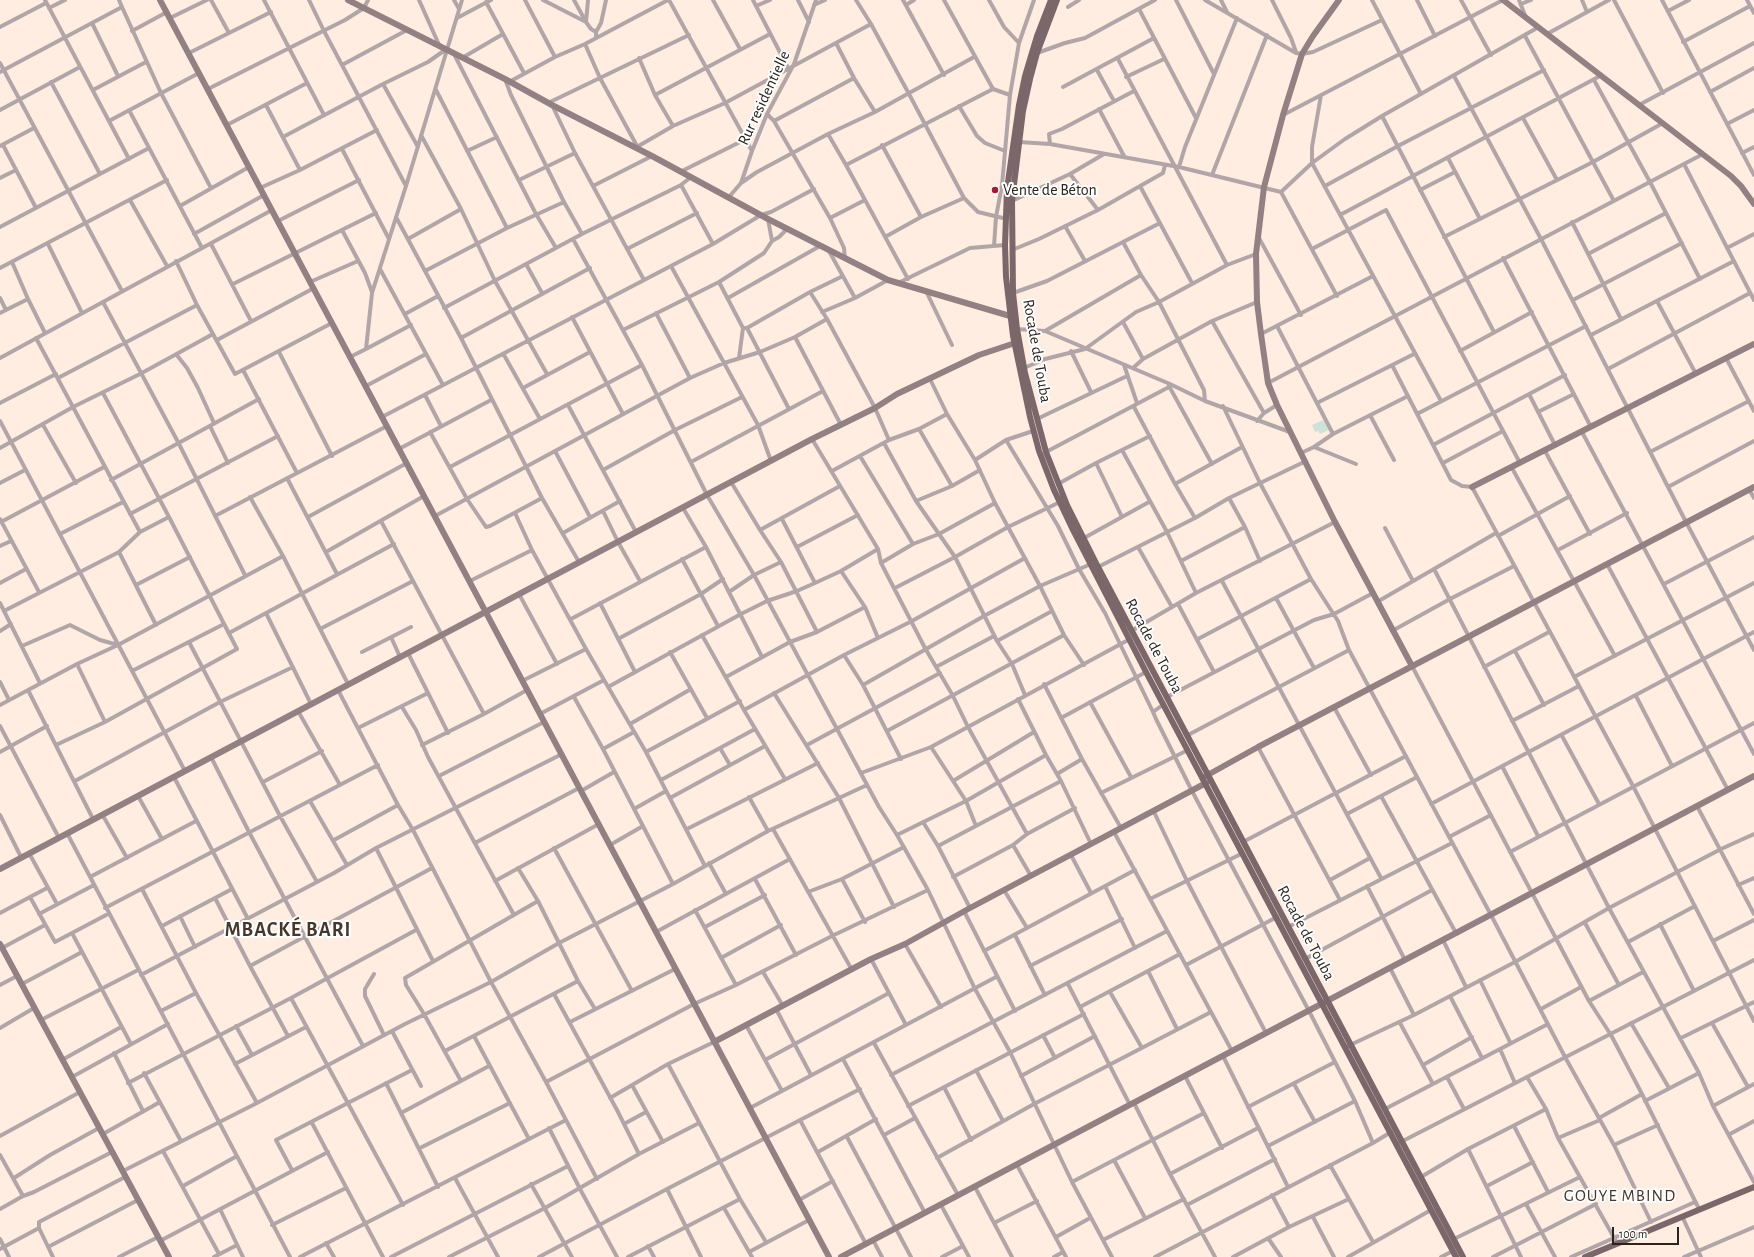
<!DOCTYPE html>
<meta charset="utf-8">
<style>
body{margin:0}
#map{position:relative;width:1754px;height:1257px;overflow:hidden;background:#feede0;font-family:"Alegreya Sans",sans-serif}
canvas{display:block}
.scale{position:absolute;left:1612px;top:1227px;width:67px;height:18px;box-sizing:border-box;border:2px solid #2b241e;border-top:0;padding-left:5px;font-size:12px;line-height:14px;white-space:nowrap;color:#2b241e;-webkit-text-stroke:3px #fff;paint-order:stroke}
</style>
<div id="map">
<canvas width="1754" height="1257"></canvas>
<div class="scale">100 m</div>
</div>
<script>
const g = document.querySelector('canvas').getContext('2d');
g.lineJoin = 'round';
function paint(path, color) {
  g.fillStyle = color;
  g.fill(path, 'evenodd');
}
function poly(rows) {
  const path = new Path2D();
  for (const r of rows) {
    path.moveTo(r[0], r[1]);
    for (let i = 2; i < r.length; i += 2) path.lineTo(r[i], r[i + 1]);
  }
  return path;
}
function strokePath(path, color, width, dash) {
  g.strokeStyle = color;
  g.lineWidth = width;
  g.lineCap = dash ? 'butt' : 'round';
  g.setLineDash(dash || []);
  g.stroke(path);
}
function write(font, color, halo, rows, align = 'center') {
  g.font = font + ' "Alegreya Sans",sans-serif';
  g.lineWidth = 4;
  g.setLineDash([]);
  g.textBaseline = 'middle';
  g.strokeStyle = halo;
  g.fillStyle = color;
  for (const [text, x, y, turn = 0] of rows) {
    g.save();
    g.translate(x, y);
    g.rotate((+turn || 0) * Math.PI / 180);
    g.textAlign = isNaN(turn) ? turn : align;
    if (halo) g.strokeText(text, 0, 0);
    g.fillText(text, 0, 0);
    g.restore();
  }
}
paint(poly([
 [1323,420,1329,430,1320,434,1318,431,1315,432,1312,425]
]), '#cce4d8');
strokePath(poly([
 [45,0,129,159],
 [211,0,229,33],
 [264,0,324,115],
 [309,0,324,31,406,186],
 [419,0,440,47],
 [454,0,459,9],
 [525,0,555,57],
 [543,0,586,22,588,0],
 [574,0,586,22,591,29,596,32,596,38],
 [669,0,752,151],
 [713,0,740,49],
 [753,0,788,68],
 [798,0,809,22],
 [856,0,871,24,909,94,964,198,978,212,1007,219],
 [903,0,944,75],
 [944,0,993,89,1010,95],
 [989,0,1004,27,1019,43],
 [1176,0,1214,74],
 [1205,0,1296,53,1302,54,1313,52,1382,20],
 [1221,0,1227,12],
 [1272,0,1291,38,1296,52],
 [1372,0,1421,94],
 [1417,0,1435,36],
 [1461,0,1491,55],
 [1519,0,1526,18],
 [1582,0,1587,12],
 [1614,0,1663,93],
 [1662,0,1754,175],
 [1747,0,1754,13],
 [486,2,524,73],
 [1521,4,1531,0],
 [814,5,825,0],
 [906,5,914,0],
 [756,6,770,0],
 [122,7,161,93,211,188],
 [1068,7,1079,0],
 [49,8,65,0],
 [1139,9,1196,118],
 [1668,11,1689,0],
 [170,18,207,0],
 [457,18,491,0],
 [92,23,118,76],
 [0,27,46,3],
 [132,31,167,12],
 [596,32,601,23,606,0],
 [1547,34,1609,0],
 [1525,36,1614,201],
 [1683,42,1750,6],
 [836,43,854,78,875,112],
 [585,44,600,78,637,146],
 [189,53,271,12],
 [1037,53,1065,43,1085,38,1155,0],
 [454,54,536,214,556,248],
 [462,58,503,34],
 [639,58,655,95,673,126],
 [1118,59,1227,265],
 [0,63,122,291],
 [342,65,407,30],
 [1097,70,1114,101],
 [0,72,122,7,119,0],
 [1454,76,1541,239,1686,522,1754,650],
 [1126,77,1164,59],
 [505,79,511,95,564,202,582,234],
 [1594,80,1650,182,1700,279],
 [51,82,100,174],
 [509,82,555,57,585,44,668,0],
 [383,84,418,147],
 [1063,87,1154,38],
 [208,89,345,20,364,8,368,0],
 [93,90,146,62],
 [436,90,507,228],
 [1134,91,1062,129,1049,134,1050,144,1179,167,1281,192,1312,163,1345,139,1382,116,1537,28],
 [1710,92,1754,68],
 [655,95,770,34],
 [1321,95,1312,147,1312,163,1441,401],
 [548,103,689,35],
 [266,105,300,170],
 [552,105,575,153,644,280],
 [1639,105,1754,43],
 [959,106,977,136,985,143,1005,151],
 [1099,109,1124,156],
 [0,110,80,67],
 [129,110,202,248],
 [767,114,774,121,830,218,844,248,845,259],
 [1283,115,1503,0],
 [1382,116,1494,332],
 [1523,118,1557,180],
 [109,121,199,73],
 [774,121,854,78],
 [1727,124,1754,110],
 [227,125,307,83],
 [828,134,846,165,908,279],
 [421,135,461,209,495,281,547,374],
 [283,137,383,84,428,62,445,50],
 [1019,142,1050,144],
 [3,145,36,208],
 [882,145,921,217],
 [0,146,34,128],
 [635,148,673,126,725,103,871,24],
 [342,149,389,239],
 [467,151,497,137],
 [1742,153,1754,147],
 [1448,158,1480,219],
 [1684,164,1754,300],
 [846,165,993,89],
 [1179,167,1185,147,1237,18],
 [680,172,744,140],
 [1070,174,1098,210],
 [1212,175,1267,35],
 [0,178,16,170],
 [519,180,575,153],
 [741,183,757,172,828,134,875,112,974,57],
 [681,185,713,244],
 [593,186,652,156],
 [1140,186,1192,283],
 [1325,186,1398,146,1544,70],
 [260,188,300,170,377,130],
 [1420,190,1455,172],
 [1281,192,1337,296],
 [729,197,741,183,752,151,767,114,794,64,816,0],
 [130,200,167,266],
 [1012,201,1070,174,1104,154],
 [180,206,249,167],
 [1340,215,1600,76],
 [396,217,461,338,542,498,579,562],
 [830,218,865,200],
 [768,219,772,241],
 [278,221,359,180],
 [1572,222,1621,319],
 [1065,226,1085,261],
 [0,227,149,148],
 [342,230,365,273,372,292],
 [194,234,264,195],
 [885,237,921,217,964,198],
 [1444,237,1593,162,1663,123],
 [1259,238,1301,315],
 [408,239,461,209],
 [573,239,642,365,707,495,754,575,879,807,897,835,928,890,975,989,1010,1052,1072,1182,1112,1257],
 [1123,242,1141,275,1159,302,1204,390,1205,401],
 [48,244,82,313],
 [211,244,251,321],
 [994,246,996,217,1002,185,1010,95,1019,43,1034,0],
 [1727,248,1754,234],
 [627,249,697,213],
 [1312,249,1386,210,1520,463],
 [1012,250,1039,239,1098,210,1163,173,1165,165],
 [829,251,855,298],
 [1588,254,1666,213],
 [1503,258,1591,427],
 [176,261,197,305,235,374,332,323],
 [12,262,28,299,45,333],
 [526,264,542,293],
 [671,266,758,425,771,461],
 [0,268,167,180],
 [380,269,443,385],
 [425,271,507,228,564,202],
 [310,282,358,261],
 [719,282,743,328],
 [898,283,970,248,1005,245],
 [233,284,376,213],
 [810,292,827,319,875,408,889,440],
 [927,293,952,345],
 [1013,293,1047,281,1160,223],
 [0,298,6,310],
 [728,298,820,246],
 [1573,300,1682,243],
 [1657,301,1696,374],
 [103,302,178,442,245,575],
 [444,308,582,234,681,185,691,177],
 [822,312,855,298,888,280],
 [0,313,28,299],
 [656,313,690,378],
 [405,314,438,296],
 [572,317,623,414],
 [1212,321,1264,413],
 [1123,322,1143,359],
 [1277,326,1333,434],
 [747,328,789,409],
 [1017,329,1045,331,1170,384,1205,401,1290,432],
 [623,330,719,282,764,253,772,241,779,237,788,228],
 [1045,331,1141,275],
 [1261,334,1373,276],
 [1591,335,1734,261],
 [795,337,841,425],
 [36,338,140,532],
 [461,338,590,268],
 [217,340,314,288],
 [366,349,411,325],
 [1071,351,1091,392],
 [1460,351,1532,312],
 [279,352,332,456],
 [176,354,187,368,198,388,214,423],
 [504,355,540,419],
 [350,357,366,349,372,293,406,186,462,0],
 [0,358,272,210],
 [739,358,743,328,747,328,810,292,843,276],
 [1726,358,1754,411],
 [1124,365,1137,403],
 [1392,365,1451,480,1462,486,1472,487,1633,786,1754,1021],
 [1024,368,1045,359,1085,349,1136,312,1159,302,1227,265,1256,254],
 [1133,368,1143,359,1212,321,1257,302],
 [1608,369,1750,293],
 [243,370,297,473],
 [58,378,197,305],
 [930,379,947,414,975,460,995,503,1040,586,1064,635,1084,665],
 [1268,383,1703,154],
 [366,386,426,354],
 [1169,386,1212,464],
 [523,388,590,352],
 [1529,394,1555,445],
 [425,395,441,426],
 [0,403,56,374],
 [1317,403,1414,354],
 [568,405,636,532],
 [1223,406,1260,483,1311,579,1338,621,1349,650,1491,915,1565,1057,1614,1145,1651,1222],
 [1134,407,1175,484,1195,518],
 [1538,412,1574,394],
 [1417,414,1586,326],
 [1370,415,1394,460],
 [382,417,713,244,761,215,771,212,814,189],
 [1037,419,1127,376],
 [0,421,185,771],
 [1257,421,1264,413,1277,405],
 [43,425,76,483],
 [210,426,228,463],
 [919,429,952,486],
 [430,432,467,499,486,527,490,526,542,498],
 [1582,432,1754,754],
 [812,439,878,549,881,563,925,648,953,696,968,727,1027,834],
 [1006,440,1058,526,1079,569,1105,613,1153,712],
 [884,443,916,501,955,557,997,641,1012,664,1025,695],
 [1433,445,1565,375],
 [1314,447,1356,464],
 [0,448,73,407,140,374,213,334],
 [399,449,491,400],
 [1122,450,1167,532,1196,593],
 [555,451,590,517],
 [1545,451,1590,534],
 [1046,452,1169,387],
 [1650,452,1749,401],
 [1301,453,1314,447,1333,434,1408,396],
 [860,456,913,544],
 [975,460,1006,440,1033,431],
 [691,462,823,391],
 [1096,463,1122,517],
 [1443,463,1503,431],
 [450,467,642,365],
 [1512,468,1615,656],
 [603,470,675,430,742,397],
 [832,471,889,440,919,429,947,414],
 [287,478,337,574],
 [111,480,259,399],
 [731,482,760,530,781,562,817,632],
 [0,483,25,470],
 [1058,484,1096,463,1150,436],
 [1175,484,1242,447],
 [1668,487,1754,441],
 [1749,489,1754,498],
 [250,497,283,556,348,684],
 [1229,498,1245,527,1260,561],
 [916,501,952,486,980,470],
 [683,508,706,547,762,657],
 [603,511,618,542,640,581],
 [515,513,532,550,586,649,646,752,705,866],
 [130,514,278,436],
 [215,516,387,426],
 [435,516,690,378,724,363,760,352,795,337,827,319],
 [308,517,407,463],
 [0,519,39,592],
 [782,519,815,583],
 [381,521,484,714],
 [1,522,104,467],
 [1385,528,1413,581],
 [760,530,840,486],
 [563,533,620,501],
 [60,534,123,502],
 [1498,536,1570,496],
 [1084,538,1149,502],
 [0,546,11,541],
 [797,547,858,515],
 [1138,547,1172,607],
 [1558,550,1627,513],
 [119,552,156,625],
 [326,552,424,496],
 [682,559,718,626],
 [1181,561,1245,527],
 [881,563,913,544,939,534,995,503],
 [1607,564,1728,790],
 [1098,567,1195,518,1229,498,1306,461],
 [1434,569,1609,908,1699,1073,1713,1106,1754,1182],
 [841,571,865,607,878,638],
 [470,581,532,550],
 [1222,581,1381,878],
 [0,583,26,569],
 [1664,584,1754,537],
 [136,585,190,557],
 [895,588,955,557,1008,527,1060,502],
 [729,592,754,575,781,562],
 [519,594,557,664],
 [1276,598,1314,668],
 [1377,602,1496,533],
 [0,603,40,683],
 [600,603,635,672],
 [1178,604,1214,672],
 [4,611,119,552,140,532,169,517],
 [266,613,311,704],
 [571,619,706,547],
 [320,629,413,581],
 [0,631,11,624],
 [1131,631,1196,593,1335,522],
 [1392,631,1450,599,1514,566],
 [229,633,394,544],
 [702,635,744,710,785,779],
 [391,637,400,657],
 [618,639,701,594,723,579],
 [1198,639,1311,579],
 [997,641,1052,611],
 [189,642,280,816,317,882],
 [22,646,70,625,100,640,118,645],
 [1515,651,1544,705],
 [362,652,411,627],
 [670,652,707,718],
 [408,653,448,733],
 [844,655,863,685,901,759],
 [77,664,105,722],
 [1412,666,1589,1001,1611,1035,1642,1094,1699,1209],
 [936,667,994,636],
 [1484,667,1549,632],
 [132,671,224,624],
 [726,677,790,642,817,632,865,607],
 [1574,677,1754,583],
 [522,681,586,649],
 [0,682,9,700],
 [1044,684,1082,759,1121,828],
 [863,685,984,616,1040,586,1091,564],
 [608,687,741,614,767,601,797,591,815,583,841,571,878,549],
 [28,690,93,819],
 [338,690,398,805,413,830,491,982,546,1082,597,1179],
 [774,693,839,798,894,907],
 [1636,696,1672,766],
 [574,697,603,749,673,884],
 [1167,697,1314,620,1334,614,1373,593],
 [1018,699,1046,755,1061,781,1091,844],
 [1090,702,1131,777],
 [1164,704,1153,712,1156,719,1192,791,1309,1011,1355,1101,1373,1143],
 [0,705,77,664,118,645,283,556],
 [402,707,416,730,428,757,514,915],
 [1334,707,1371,775],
 [744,710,844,655,912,621,1025,558],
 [298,711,340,785],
 [540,714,604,680],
 [1061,718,1146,672],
 [1512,721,1579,686],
 [630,724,691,689],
 [0,726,59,838],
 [358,728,428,693],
 [887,731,1064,635],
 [1188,735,1349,650],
 [1562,736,1599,804],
 [56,745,105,722,237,649,169,517,103,393],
 [422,745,484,714,527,690],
 [807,745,940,673],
 [931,747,966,801,976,826],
 [1258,747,1340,900],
 [720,748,730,765],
 [603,749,634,732],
 [0,752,47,726],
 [646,752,740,701],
 [211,757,249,832,363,1046],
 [1502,766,1538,836],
 [861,773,931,747,1130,639],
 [1057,774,1082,759],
 [439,776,544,722],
 [174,777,248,919],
 [661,780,755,729],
 [75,781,220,702,293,667],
 [953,781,1034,732],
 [263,782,322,751],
 [581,791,614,772],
 [1101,793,1188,750],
 [138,796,162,839],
 [1381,796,1456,933],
 [749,797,768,831],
 [670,798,765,746],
 [310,801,347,865],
 [1431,804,1754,632],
 [1697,806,1754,914],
 [634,809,666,791],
 [1154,812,1187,881,1266,1033],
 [102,814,127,858],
 [1347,814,1417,777],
 [0,815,21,857],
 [923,822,938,846,970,908],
 [687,829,818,763],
 [773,829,852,970],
 [1114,832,1232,1051],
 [67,833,290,1257],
 [897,835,966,801,1046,755],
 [1449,837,1491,815],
 [334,840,398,805],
 [1243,842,1406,756],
 [475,843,579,788],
 [610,845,643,826],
 [1013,845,1031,876],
 [938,846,1061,781],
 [554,848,632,991],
 [1510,852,1754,723],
 [29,853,57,904],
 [1071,855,1091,893],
 [709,863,726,894],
 [518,868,538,901,578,981,595,1009],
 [90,877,196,821],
 [953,877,1013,845,1027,834,1075,808],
 [755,879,796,955],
 [842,879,865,922],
 [1330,880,1370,858],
 [495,881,599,824],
 [1738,885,1754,878],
 [1105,886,1135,948],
 [1367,886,1405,960],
 [142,889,196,993,257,1103],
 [1004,890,1027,928],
 [808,892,842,879,904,847],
 [30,897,55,942,108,914],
 [215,898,250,966,288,1036],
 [1150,899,1243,853],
 [105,908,378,765],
 [695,910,736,985],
 [964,911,1015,1011],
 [0,913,47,888],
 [39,914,94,885],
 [180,916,195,947],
 [1585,923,1619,985],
 [1660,924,1694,991],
 [162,926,232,889],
 [705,927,765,895],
 [1288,927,1452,843],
 [656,932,790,859],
 [72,933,131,1044],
 [1015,935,1045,995],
 [1443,940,1466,987],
 [1713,941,1754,920],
 [1628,942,1695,906],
 [905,944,941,1007],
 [2,948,45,925],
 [984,951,1135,870],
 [721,958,781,925],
 [871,959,906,1025],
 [1305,959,1432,890],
 [433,961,376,848,562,754],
 [1186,965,1277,917],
 [250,966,432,868],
 [1030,966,1122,919],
 [1390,968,1414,1015],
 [1148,971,1177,1029],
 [763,972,783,1006],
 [374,974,365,989,365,996,384,1035],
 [141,975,334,873,376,848],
 [1480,980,1510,1042],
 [22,984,82,952],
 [1068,984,1130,1105],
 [0,985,17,976],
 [1110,992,1142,1048],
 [554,994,617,1110,639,1154],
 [1450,996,1482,1058],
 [291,998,403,1205],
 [1589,1001,1643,972],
 [1080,1007,1180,954],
 [776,1009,811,1075],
 [1541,1009,1581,987],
 [161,1011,196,993],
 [41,1020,138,970],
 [570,1022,675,969],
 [1400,1023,1433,1084],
 [1631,1023,1669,1088],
 [1712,1023,1748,1087],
 [746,1025,782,1091],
 [236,1026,252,1055],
 [0,1028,34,1008],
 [392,1031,421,1086],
 [1043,1035,1055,1058],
 [474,1036,529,1139],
 [1681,1038,1754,1002],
 [874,1043,958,1195],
 [1348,1046,1414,1015,1515,962,1609,908,1721,849,1754,834],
 [1500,1049,1515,1083],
 [445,1051,578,981],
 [114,1053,143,1111],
 [1223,1056,1288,1187],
 [843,1059,925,1213],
 [62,1060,121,1027],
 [765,1060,889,993],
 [235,1064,306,1027],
 [668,1064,740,1199,766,1242],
 [1423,1065,1472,1037],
 [976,1070,1003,1121],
 [144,1073,181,1141],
 [891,1075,1167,931],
 [1021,1076,1095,1036],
 [1185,1076,1222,1148],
 [72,1077,168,1024],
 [1447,1077,1464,1109],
 [1527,1077,1546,1109,1558,1138,1617,1243],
 [461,1081,424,1014,406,985,405,978,538,901],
 [546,1082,694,1004,736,985,832,936,928,890],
 [128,1083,291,998,416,930],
 [386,1083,438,1187],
 [1294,1084,1315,1122],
 [632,1085,663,1142],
 [944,1087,971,1140],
 [610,1098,668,1064,714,1042],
 [1645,1101,1699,1073],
 [1134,1103,1170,1174,1215,1257],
 [908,1106,1084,1014],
 [1713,1106,1754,1084],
 [1248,1107,1335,1062],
 [750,1108,996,977],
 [1385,1109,1548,1024],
 [401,1113,489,1066],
 [1599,1118,1642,1094],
 [800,1120,866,1244],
 [312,1123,383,1257],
 [624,1124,646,1112],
 [1514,1126,1548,1192],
 [549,1128,580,1189,617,1257],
 [103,1134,160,1102],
 [1730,1134,1754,1121],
 [884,1135,915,1118],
 [0,1136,80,1092],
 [847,1137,911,1257],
 [1558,1138,1600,1120],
 [1397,1144,1754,960],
 [1614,1145,1658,1125],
 [1268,1146,1355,1101],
 [420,1148,510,1103],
 [1468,1149,1521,1257],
 [163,1151,219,1254],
 [818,1152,876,1119],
 [0,1155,23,1196,0,1209],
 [937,1158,1034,1104,1211,1012],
 [1114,1160,1145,1218],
 [1017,1165,1066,1257],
 [1330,1165,1373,1242],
 [292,1170,276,1140,412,1070],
 [123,1171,257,1103,405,1024,491,982,559,943,673,884,768,831,867,785],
 [1170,1174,1258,1128],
 [1421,1177,1468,1149,1546,1109],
 [14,1178,50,1155,99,1128],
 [455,1178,498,1257],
 [1072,1182,1204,1113],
 [531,1184,572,1257],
 [183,1186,237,1156],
 [1487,1186,1533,1162],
 [975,1187,1012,1257],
 [667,1189,701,1257],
 [1272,1195,1289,1227],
 [23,1196,34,1192,112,1152],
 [799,1200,833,1181],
 [1526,1204,1555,1257],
 [941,1205,969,1257],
 [1187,1205,1275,1159],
 [724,1208,752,1257],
 [220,1209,243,1257],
 [1682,1216,1701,1257],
 [1313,1217,1334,1257],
 [994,1223,1037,1201],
 [272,1225,346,1188],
 [1056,1237,1090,1218],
 [1268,1238,1281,1257],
 [0,1239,9,1257],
 [1454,1239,1580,1177],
 [873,1240,882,1257],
 [1103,1240,1184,1199],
 [160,1241,328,1152],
 [326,1243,334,1257],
 [648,1246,654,1257],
 [48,1247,138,1200],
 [0,1249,39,1228],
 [749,1252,809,1220],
 [53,1257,39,1228,39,1222,125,1177],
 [119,1257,158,1237],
 [214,1257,237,1245],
 [300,1257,566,1120],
 [391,1257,568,1166],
 [449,1257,545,1208,639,1154,699,1123],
 [539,1257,667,1189,860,1089],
 [628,1257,740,1199],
 [942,1257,963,1246],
 [1054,1257,1063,1252],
 [1155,1257,1373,1143,1391,1132],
 [1233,1257,1289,1227,1349,1199],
 [1348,1257,1431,1210],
 [1441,1257,1453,1251],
 [1493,1257,1596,1204],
 [1571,1257,1695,1202],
 [1684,1257,1754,1227]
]), '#b1a5a7', 4);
strokePath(poly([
 [160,0,829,1257],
 [348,0,505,79,552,105,652,156,768,219,888,280,1010,316],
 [1339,0,1313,36,1302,54,1283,115,1264,187,1256,254,1257,302,1261,334,1268,383,1277,405,1335,522,1412,666],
 [1503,0,1731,176,1741,186,1754,204],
 [1472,487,1754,344],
 [1204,777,1258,747,1754,487],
 [0,869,812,439,875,408,897,394,979,355,1018,342],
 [0,944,169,1257],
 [714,1042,871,959,905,944,970,908,1206,783],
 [841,1257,1754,776]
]), '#928083', 6);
strokePath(poly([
 [1051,0,1037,36,1025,76,1019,105,1007,189,1005,245,1006,277,1013,336,1030,417,1039,451,1054,490,1073,530,1146,672,1456,1257],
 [1057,0,1037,53,1030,79,1023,111,1012,201,1013,293,1017,329,1025,373,1046,452,1067,505,1098,567,1463,1257],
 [1585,1257,1754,1187]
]), '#7b666a', 6);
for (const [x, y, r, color] of [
 [995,190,4,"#ac1738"]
]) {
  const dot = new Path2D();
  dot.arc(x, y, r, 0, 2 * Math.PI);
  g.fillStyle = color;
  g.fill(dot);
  strokePath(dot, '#fff', 1.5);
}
write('16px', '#2b241e', '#fff', [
 ["Rur residentielle",764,98,-65],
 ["Rocade de Touba",1037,351,80],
 ["Rocade de Touba",1154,646,62],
 ["Rocade de Touba",1306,933,62]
]);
write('16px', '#2b241e', '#fff', [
 ["Vente de Béton",1003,190]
], 'left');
g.letterSpacing = '1px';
write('17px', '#47372a', '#fff', [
 ["GOUYE MBIND",1620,1196]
]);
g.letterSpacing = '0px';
g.letterSpacing = '1px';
write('bold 20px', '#47372a', '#fff', [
 ["MBACKÉ BARI",288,930]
]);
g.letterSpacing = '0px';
</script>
